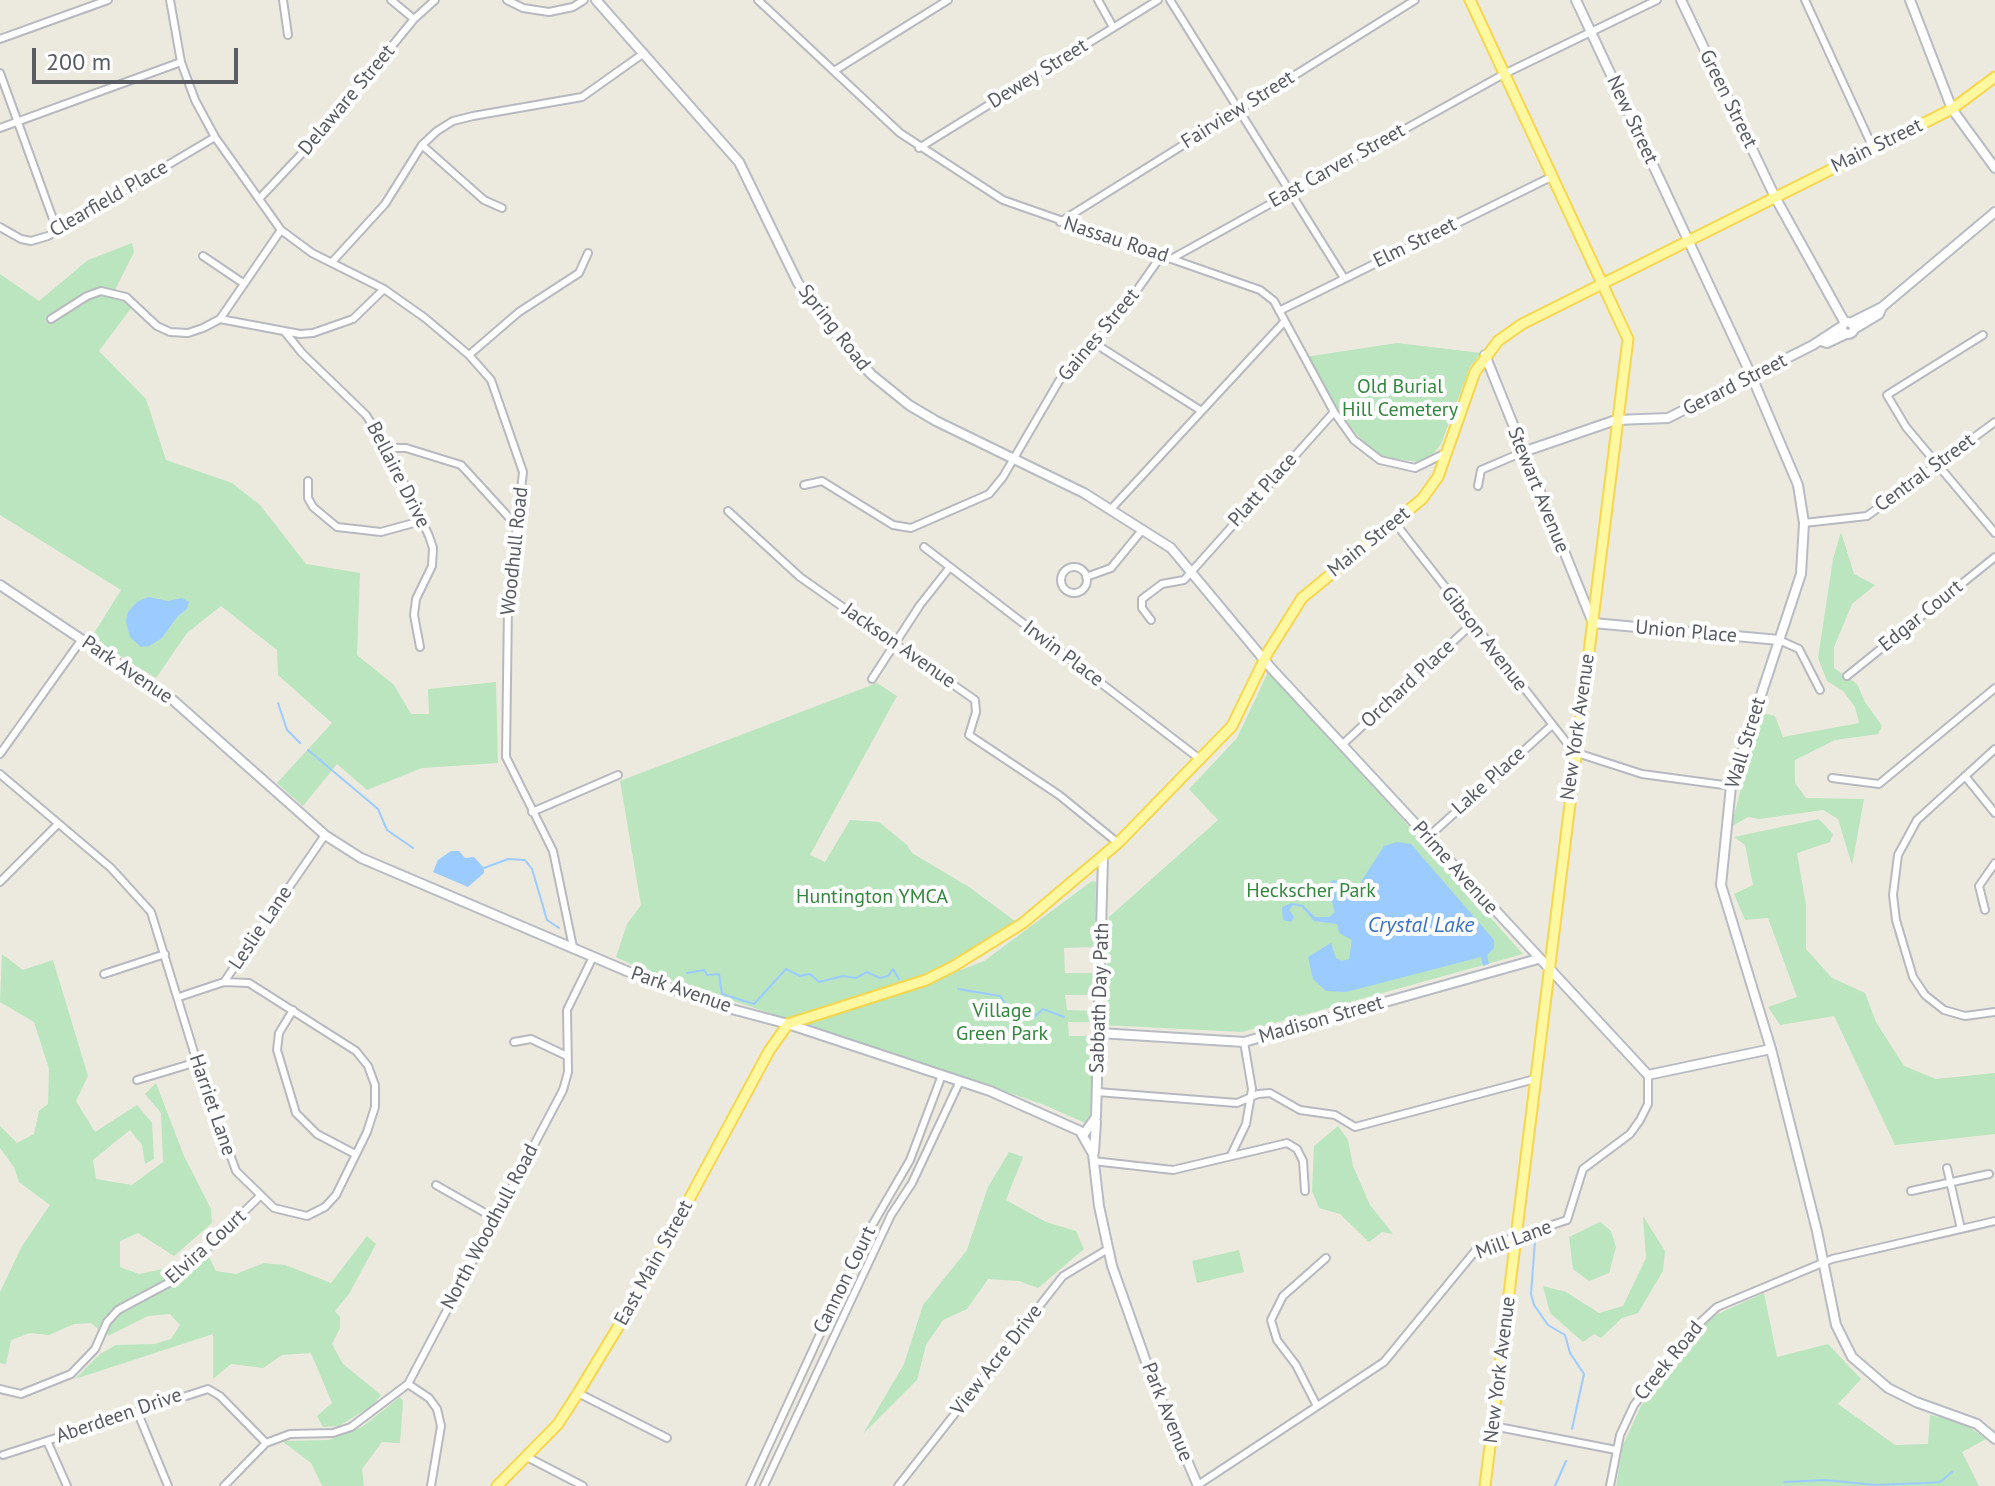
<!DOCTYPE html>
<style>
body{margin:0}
#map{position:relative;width:1995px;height:1486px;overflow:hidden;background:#eceadf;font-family:"PT Sans",sans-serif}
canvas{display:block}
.scale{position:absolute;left:32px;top:48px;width:206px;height:36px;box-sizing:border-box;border:4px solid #585b61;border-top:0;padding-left:10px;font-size:24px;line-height:28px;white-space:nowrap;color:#585b61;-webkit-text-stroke:6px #fff;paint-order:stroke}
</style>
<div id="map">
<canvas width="1995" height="1486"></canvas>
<div class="scale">200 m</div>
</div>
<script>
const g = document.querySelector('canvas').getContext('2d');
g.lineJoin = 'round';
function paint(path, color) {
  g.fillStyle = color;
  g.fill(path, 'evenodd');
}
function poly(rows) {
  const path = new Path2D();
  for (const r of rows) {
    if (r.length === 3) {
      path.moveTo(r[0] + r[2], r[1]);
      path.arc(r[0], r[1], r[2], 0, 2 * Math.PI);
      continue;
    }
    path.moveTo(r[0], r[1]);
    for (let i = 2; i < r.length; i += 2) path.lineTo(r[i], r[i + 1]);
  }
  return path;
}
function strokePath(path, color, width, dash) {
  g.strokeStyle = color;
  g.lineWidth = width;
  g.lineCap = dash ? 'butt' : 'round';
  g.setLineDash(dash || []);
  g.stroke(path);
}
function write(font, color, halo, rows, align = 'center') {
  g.font = font + ' "PT Sans",sans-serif';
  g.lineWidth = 8;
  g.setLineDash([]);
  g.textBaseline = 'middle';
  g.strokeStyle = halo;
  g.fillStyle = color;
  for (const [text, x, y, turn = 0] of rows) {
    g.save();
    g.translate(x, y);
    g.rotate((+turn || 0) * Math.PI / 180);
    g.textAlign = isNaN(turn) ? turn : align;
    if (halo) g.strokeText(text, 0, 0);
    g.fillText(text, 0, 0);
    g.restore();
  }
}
paint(poly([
 [132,243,134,252,114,292,132,307,99,351,146,399,166,460,232,483,260,505,306,564,360,573,357,655,394,685,411,714,429,714,428,689,496,682,498,763,422,768,367,790,337,764,303,806,277,783,332,723,278,675,277,650,221,606,187,633,156,678,91,638,121,590,0,515,0,274,39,301,88,260],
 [148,597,187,609,178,616,162,638],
 [1397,343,1481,353,1470,367,1441,444,1430,458,1418,462,1383,457,1361,439,1334,407,1305,357],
 [1841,532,1854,574,1875,585,1852,604,1834,647,1834,668,1857,684,1865,702,1882,726,1878,734,1835,740,1795,760,1795,783,1806,798,1864,799,1852,865,1838,819,1823,810,1759,819,1748,817,1731,827,1761,713,1775,716,1783,737,1859,723,1855,707,1843,691,1827,681,1818,658,1833,559],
 [1269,670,1523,954,1242,1032,1103,1025,1109,917,1218,820,1189,789,1237,738],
 [877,683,897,696,810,855,825,862,850,820,879,822,907,845,912,853,969,887,1015,921,949,962,961,970,984,961,1092,881,1096,882,1095,947,1064,948,1065,973,1094,973,1094,995,1065,995,1067,1010,1093,1011,1093,1022,1068,1022,1069,1036,1094,1036,1090,1125,1042,1104,647,972,616,957,627,924,641,905,620,781],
 [1819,819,1833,834,1830,842,1797,853,1806,905,1806,949,1832,978,1865,993,1876,1022,1904,1066,1936,1079,1995,1073,1995,1134,1895,1145,1834,1016,1780,1025,1768,1007,1797,997,1768,918,1745,920,1734,894,1753,885,1745,845,1734,837],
 [2,954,23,970,53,960,88,1076,76,1101,95,1132,137,1105,152,1123,154,1159,145,1164,142,1145,130,1130,93,1160,96,1179,132,1185,163,1162,161,1113,145,1094,156,1083,184,1156,211,1209,212,1223,174,1256,138,1233,120,1241,120,1267,139,1274,163,1269,174,1273,228,1225,209,1257,216,1271,236,1274,264,1263,285,1265,331,1283,367,1236,376,1244,349,1294,335,1311,340,1317,340,1328,332,1344,343,1364,381,1395,373,1405,339,1426,323,1427,317,1416,332,1403,311,1353,282,1355,263,1368,231,1364,213,1379,213,1334,75,1379,100,1354,116,1345,154,1344,171,1339,180,1325,170,1314,148,1316,108,1336,106,1314,98,1329,91,1323,74,1324,49,1335,30,1333,11,1340,6,1364,0,1363,0,1292,22,1246,50,1205,19,1182,14,1167,0,1148,0,1126,17,1143,34,1134,39,1111,48,1104,49,1069,34,1022,0,1002],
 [1338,1126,1348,1140,1353,1166,1370,1205,1393,1234,1382,1232,1369,1242,1340,1214,1319,1208,1312,1191,1314,1146],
 [1009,1152,1023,1157,1006,1200,1046,1222,1076,1231,1084,1249,1038,1288,1019,1281,988,1279,967,1309,943,1320,926,1345,917,1380,863,1434,904,1364,923,1305,967,1250,988,1187],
 [1643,1216,1665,1251,1663,1271,1638,1313,1622,1318,1601,1338,1594,1334,1583,1342,1550,1313,1543,1286,1566,1292,1599,1313,1623,1306,1646,1258],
 [1600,1222,1611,1231,1616,1247,1609,1273,1589,1281,1573,1269,1569,1237],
 [1239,1250,1244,1272,1197,1283,1192,1261],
 [1764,1293,1777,1357,1828,1344,1861,1379,1838,1404,1895,1445,1928,1444,1930,1415,1962,1422,1986,1439,1962,1452,1979,1486,1616,1486,1623,1445,1641,1406,1711,1317],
 [400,1397,403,1401,400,1443,382,1442,362,1469,364,1486,322,1486,311,1463,282,1441,329,1440,362,1427]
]), '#bae5be');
paint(poly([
 [148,597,168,601,182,598,189,602,187,609,178,616,162,638,149,646,141,647,130,637,126,621,128,612,137,602],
 [1397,842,1411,844,1494,940,1494,948,1487,955,1489,964,1483,966,1481,957,1346,992,1326,991,1313,979,1308,957,1331,943,1336,958,1342,961,1349,959,1352,940,1339,933,1337,924,1314,921,1302,907,1293,905,1289,910,1294,917,1291,922,1283,920,1282,907,1292,903,1303,905,1315,917,1329,917,1335,912,1327,886,1333,880,1359,885,1384,846],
 [451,851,459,851,465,858,474,857,484,868,484,873,468,887,433,872,438,860]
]), '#9ccbff');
strokePath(poly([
 [278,703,287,730,300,743],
 [308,750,378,809,387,830,413,848],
 [484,868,508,859,525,860,532,869,547,920,559,928],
 [687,973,704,970,707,975,719,974,722,994,754,1004,786,969,800,976,810,974,819,982,843,976,856,978,867,972,880,978,888,976,893,969,899,979],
 [958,989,1000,996,1009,1009,1034,1017,1043,1009,1064,1017],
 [1535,1241,1531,1294,1534,1305,1548,1325,1565,1335,1570,1353,1584,1374,1572,1429],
 [1784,1482,1825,1480,1876,1485,1925,1483,1940,1482,1952,1472],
 [1555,1486,1566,1461]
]), '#9ccbff', 2);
const street = poly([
 [170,0,181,62,195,100,215,137,281,230,312,253,384,289,425,318,469,355,491,380,523,472,508,605,506,757,553,851,573,947],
 [283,0,288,35],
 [391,0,414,19],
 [507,0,523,8,549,12,573,7,584,0],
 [758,0,900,133,1003,200,1260,290,1274,301,1334,412,1354,440,1380,460,1415,468,1448,452],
 [1098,0,1113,27],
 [1170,0,1344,278],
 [1805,0,1873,148],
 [0,39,108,0],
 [834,71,948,0],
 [0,73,57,230],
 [0,128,181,62],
 [422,145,484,200,502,208],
 [919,148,1158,0],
 [259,199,323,131,414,19,435,0],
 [1060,222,1415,0],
 [0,227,21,239,31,241,48,236,215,137],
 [203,256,243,283],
 [1171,259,1504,74,1657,0],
 [333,261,385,204,422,145,437,131,453,121,473,116,582,97,644,53],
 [1279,311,1551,177],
 [51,319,87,296,101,291,126,297,157,326,170,332,188,333,203,328,220,319,281,230],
 [220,319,300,334,313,333,353,319,384,289],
 [285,332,302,353,366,415,387,448,429,536,433,548,432,566,416,599,414,615,420,647],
 [1983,335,1887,395,1906,427,1995,533],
 [1094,343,1200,410],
 [469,355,519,312,579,273,588,253],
 [387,448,406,448,461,465,515,524],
 [308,481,308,498,313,507,337,527,381,532,421,521],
 [804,485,822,481,893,525,911,528,989,494,1003,477,1059,381,1116,320,1161,256],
 [1478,486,1481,470,1523,452],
 [1111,509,1284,322],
 [728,511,800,577,975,700,976,712,969,735,1059,795,1118,843],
 [1804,523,1867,516,1995,422],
 [1396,524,1574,752,1642,774,1731,786],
 [924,547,1201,760],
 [1074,580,13],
 [1086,577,1111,568,1143,529],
 [1151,620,1142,608,1142,599,1162,584,1184,580,1334,412],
 [1779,640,1799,649,1820,690],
 [1847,676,1995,557],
 [872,679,920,605,950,567],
 [1343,744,1472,624],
 [1995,749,1917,820,1898,855,1893,895,1896,920,1913,977,1925,995,1944,1010,1965,1016,1995,1012],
 [0,754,82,639],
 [0,774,111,868,151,912,197,1062,236,1171,274,1208,307,1216,325,1207,336,1195,367,1132,375,1107,375,1085,368,1066,356,1051,249,983,224,982],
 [1965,776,1995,813],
 [1832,778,1879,784,1995,688],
 [532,812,618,775],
 [1428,837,1551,726],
 [0,882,58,824],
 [1985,910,1979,886,1995,863],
 [104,974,165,954],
 [179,997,224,982,325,835],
 [293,1010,279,1033,277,1050,296,1113,317,1134,355,1154],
 [514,1042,531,1039,567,1056],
 [137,1080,197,1062],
 [1097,1092,1237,1103,1258,1094,1270,1093,1300,1110,1335,1115,1355,1127,1535,1079],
 [1232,1153,1246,1124,1252,1089,1244,1042],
 [1093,1161,1173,1170,1287,1143,1297,1149,1303,1161,1305,1191],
 [1947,1168,1961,1229],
 [436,1185,494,1218],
 [1911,1191,1989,1174],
 [408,1384,429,1398,437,1409,441,1426,431,1486],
 [0,1389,21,1394,71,1374,95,1349,107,1322,118,1310,174,1280,259,1197],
 [578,1393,667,1438],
 [1317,1406,1296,1365,1277,1340,1271,1320,1283,1296,1326,1258],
 [137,1411,168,1486],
 [1493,1426,1616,1450],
 [47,1441,67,1486],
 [3,1455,208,1389,220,1396,266,1443],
 [527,1457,583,1486],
 [1198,1485,1384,1362,1476,1250,1567,1220,1583,1169,1630,1134,1640,1120,1648,1104,1648,1075],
 [224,1486,266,1443,290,1434,333,1433,351,1427,408,1384,563,1090,568,1072,567,1010,593,957],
 [750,1486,863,1241,910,1160,942,1075],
 [764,1486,891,1215,912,1183,960,1081],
 [898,1486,1063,1276,1108,1249],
 [1610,1486,1620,1435,1634,1405,1689,1333,1717,1307,1832,1259,1995,1221]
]);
const secondary = poly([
 [596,0,739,162,798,283,846,348,872,375,909,405,936,421,1084,493,1171,548,1271,668,1648,1075,1771,1049],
 [1576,0,1752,377,1798,485,1804,523,1801,574,1731,786,1721,885,1771,1049,1817,1231,1836,1325,1852,1357,1888,1388,1916,1402,1977,1424,1995,1439],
 [1681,0,1775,197,1845,323],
 [1910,0,1952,109,1995,168],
 [1848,328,6],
 [1850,323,1882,307],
 [1854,329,1879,314,1882,307,1995,212],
 [1821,341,1827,343,1846,334],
 [1485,355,1593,623,1779,640],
 [1523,452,1616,420,1668,418,1813,345,1842,326],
 [0,585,174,701,325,835,361,858,636,975,709,1003,788,1024,990,1091,1080,1131,1093,1154,1099,1206,1112,1266,1150,1373,1198,1486],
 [1321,1020,1538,959],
 [1099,1033,1244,1042,1321,1020],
 [1084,1134,1096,1117,1103,857],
 [1094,1152,1096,1122]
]);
const primary = poly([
 [1470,0,1628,339,1485,1486],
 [497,1486,558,1424,578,1393,637,1296,769,1051,788,1024,926,980,954,966,1023,923,1118,843,1232,726,1268,652,1302,598,1422,499,1438,477,1475,372,1498,341,1522,324,1952,109,1995,77]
]);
strokePath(street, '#b7b9bf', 10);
strokePath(secondary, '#b8bbc2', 12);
strokePath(primary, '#f5d64e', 13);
strokePath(street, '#fff', 6);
strokePath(secondary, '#fff', 8);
strokePath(primary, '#fff8a1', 9);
write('20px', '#585b61', '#fff', [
 ["Dewey Street",1038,74,-32],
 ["Green Street",1728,99,64],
 ["Delaware Street",347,100,-50],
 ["Fairview Street",1238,110,-32],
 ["New Street",1632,120,65],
 ["Main Street",1877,146,-26],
 ["East Carver Street",1337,166,-29],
 ["Clearfield Place",109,199,-30],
 ["Nassau Road",1116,240,18],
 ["Elm Street",1415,243,-26],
 ["Spring Road",834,328,52],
 ["Gaines Street",1099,335,-50],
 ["Gerard Street",1735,385,-27],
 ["Central Street",1925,473,-36],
 ["Bellaire Drive",398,475,63],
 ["Platt Place",1263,490,-48],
 ["Stewart Avenue",1538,490,68],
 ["Main Street",1369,542,-39],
 ["Woodhull Road",515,551,-84],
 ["Edgar Court",1921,616,-39],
 ["Union Place",1686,632,5],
 ["Gibson Avenue",1484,639,52],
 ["Jackson Avenue",899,646,35],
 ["Irwin Place",1063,654,37],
 ["Park Avenue",127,670,34],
 ["Orchard Place",1408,684,-43],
 ["New York Avenue",1578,727,-82],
 ["Wall Street",1746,743,-73],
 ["Lake Place",1489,781,-42],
 ["Prime Avenue",1455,868,48],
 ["Leslie Lane",261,928,-56],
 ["Park Avenue",681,990,19],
 ["Sabbath Day Path",1100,998,-88],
 ["Madison Street",1321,1020,-16],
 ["Harriet Lane",212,1105,71],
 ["North Woodhull Road",490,1227,-62],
 ["Mill Lane",1514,1240,-20],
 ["Elvira Court",206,1247,-42],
 ["East Main Street",654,1263,-61],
 ["Cannon Court",845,1280,-64],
 ["View Acre Drive",997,1360,-52],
 ["Creek Road",1669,1361,-51],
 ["New York Avenue",1500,1370,-83],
 ["Park Avenue",1167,1412,68],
 ["Aberdeen Drive",119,1416,-19]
]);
write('20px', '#32863d', '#fff', [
 ["Old Burial",1400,387],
 ["Hill Cemetery",1400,410],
 ["Heckscher Park",1311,891],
 ["Huntington YMCA",872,897],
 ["Village",1002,1011],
 ["Green Park",1002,1034]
]);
write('italic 22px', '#3b72c5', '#fff', [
 ["Crystal Lake",1421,926]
]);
</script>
